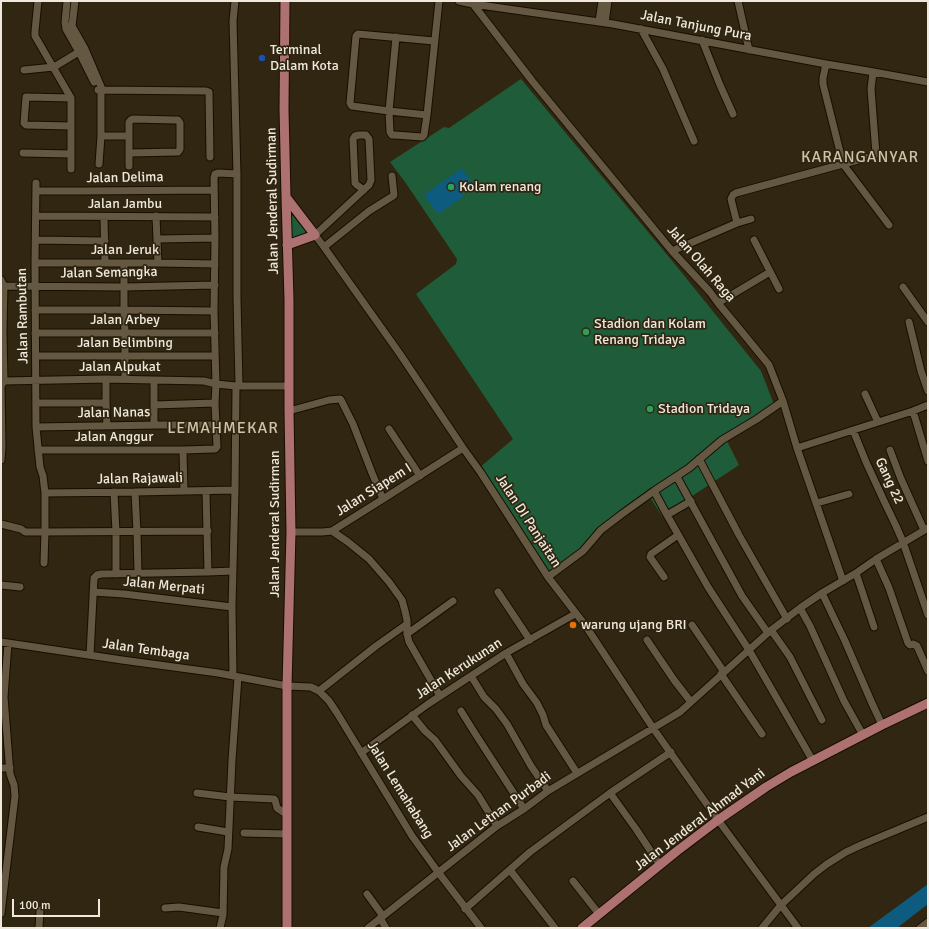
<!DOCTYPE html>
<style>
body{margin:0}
#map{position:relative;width:929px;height:929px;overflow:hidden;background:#302611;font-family:Signika,sans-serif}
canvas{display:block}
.frame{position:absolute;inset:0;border:2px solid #efe8dc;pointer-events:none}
.scale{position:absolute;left:12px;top:899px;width:88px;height:18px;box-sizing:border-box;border:2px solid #efe8dc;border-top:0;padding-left:5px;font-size:12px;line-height:14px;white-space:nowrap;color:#efe8dc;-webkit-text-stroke:3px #302611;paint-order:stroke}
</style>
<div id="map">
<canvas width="929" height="929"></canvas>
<div class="frame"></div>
<div class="scale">100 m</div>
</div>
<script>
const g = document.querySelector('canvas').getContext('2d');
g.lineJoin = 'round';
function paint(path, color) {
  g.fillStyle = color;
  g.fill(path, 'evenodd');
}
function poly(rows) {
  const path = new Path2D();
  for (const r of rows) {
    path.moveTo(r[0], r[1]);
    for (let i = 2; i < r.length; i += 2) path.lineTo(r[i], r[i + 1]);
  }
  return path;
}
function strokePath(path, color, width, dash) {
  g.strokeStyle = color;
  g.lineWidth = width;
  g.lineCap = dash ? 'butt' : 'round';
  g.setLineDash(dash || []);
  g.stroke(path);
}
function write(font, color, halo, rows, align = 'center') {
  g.font = font + ' Signika,sans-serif';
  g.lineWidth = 3.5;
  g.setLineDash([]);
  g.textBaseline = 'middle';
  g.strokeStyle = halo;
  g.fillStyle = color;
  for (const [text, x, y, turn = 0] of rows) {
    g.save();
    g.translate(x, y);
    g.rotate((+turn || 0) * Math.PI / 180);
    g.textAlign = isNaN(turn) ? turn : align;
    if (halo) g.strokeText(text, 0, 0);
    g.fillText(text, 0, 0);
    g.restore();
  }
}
paint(poly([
 [521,79,678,268,761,371,775,407,726,439,739,465,662,516,649,496,609,525,590,547,553,577,478,469,513,439,416,294,456,264,457,259,405,182,390,162,444,127,449,128],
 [291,216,293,216,305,231,305,235,294,239,292,236]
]), '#1f5d3a');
paint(poly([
 [462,168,472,183,461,191,464,196,438,214,424,195],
 [928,884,928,904,897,928,868,928]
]), '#0d5c7f');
const minor = poly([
 [67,1,65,22,66,29,79,52,94,82],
 [75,1,72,26,85,49,102,89,101,94,101,136,129,136,129,166],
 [235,1,233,21,237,174],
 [459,1,473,4,613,24,826,64,868,71,928,82],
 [472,1,473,4,533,82,640,212,672,251,710,292,718,303,742,332,769,365,783,401,797,448,843,581],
 [738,1,749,50],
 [599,22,602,1],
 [605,23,608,1],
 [641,29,663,69,694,141],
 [396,37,389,111,390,132,392,135,395,135,422,137,424,135,427,115,439,1],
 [702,40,720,85,733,114],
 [826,64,823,78,823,84,843,164,874,156,876,154,871,89,873,72],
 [24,70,54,67,82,50],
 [98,90,206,91,209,92,210,157],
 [427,115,389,111,352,106,351,105,350,103,356,36,358,34,434,41],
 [71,126,26,125,24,123,26,97,71,98],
 [129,136,129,122,131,120,133,119,175,120,178,120,180,123,180,149,178,152,129,153],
 [23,153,71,154,71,98,35,36,35,31,38,1],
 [99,164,101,136],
 [71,169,71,154],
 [36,183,35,263,36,427,40,467,43,476,45,493,45,532,208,531],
 [364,190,357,185,355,183,353,139,355,136,359,135,366,135,369,139,371,180,369,185,315,235,324,247,400,354,463,448,481,473,548,577,585,625,653,728,718,820,798,928],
 [36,191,82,191,214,190],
 [36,216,215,217],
 [156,216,158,263],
 [104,217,105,263],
 [737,223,731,199,733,195,736,193,843,164,889,225],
 [158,239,215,238],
 [36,240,105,241],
 [754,240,779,289],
 [324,247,369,211,393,196,394,195,392,176],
 [672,251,737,223,751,219],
 [35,263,158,263,215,264],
 [124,263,124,310,125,333,125,379],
 [1,280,4,286,3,331,4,381,1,386,2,447,1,460],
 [4,286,124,287,215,285],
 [903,287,928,322],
 [718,303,770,272],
 [35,310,124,310,214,311],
 [909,322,921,371,928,391],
 [35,333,215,333],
 [36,356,215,356],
 [106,379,106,403,107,426],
 [154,380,154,425],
 [4,381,106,379,154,380,204,381,216,384,236,386,288,386],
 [865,394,878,422],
 [36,403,106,403],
 [154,405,215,403],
 [289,411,329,400,340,399,341,400,353,424,372,473,383,499],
 [913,411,928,461],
 [36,427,159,425,217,425],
 [389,429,420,476],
 [853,430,866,462,884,501,896,526,903,542,928,615],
 [797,448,913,411,928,405],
 [38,450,183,450,215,449,217,447,215,403,216,384,214,311,215,238,214,178,215,174,218,173,237,174,237,298,239,386],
 [183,450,184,491],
 [890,450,901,479,924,530],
 [699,459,739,535,787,619],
 [677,477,742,596,768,633],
 [206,491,208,572],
 [654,491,667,515],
 [114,492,116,532,116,574],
 [135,492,137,532,138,574],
 [45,493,135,492,235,490],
 [691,501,667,515,708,587,749,650,813,761],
 [817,503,849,494],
 [1,524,21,529,25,532,45,532,44,563],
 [332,531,348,542,369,559,389,582,402,600,405,611,407,620,407,634,409,642,440,696],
 [291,532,322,532,332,531,383,499,463,448],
 [876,559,889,588,908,643,910,645,913,644,917,646,928,671],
 [856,573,874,627],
 [548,577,583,551,601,530,622,514,654,491,689,468,722,440,757,419,783,401],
 [664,577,650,557,651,554,678,535],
 [1,585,20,587],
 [93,592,124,594,232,607],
 [498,592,530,640],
 [822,593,845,641,871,701,882,725],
 [800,608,810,626,844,701,863,735],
 [692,625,724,672],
 [771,630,790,657,822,720],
 [407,634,453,601],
 [647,640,674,680,691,702],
 [1,642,122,660,218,673,287,686,311,687,319,691,329,701,337,713,412,836,438,872,481,928],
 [506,653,523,684,537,703,543,715,546,725,577,773],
 [90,655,94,578,97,575,101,574,208,572,233,571],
 [721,674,762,734],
 [233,676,232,607,235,490,236,386],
 [471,676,484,697,496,709,507,724,531,766,548,791],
 [319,691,376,646,407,624],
 [461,711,476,735,524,809],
 [412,715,425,731,435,740,461,776,478,795,497,826],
 [361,753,428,704,506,653,575,614],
 [1,768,10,768],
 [197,793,230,797,274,799,275,800,277,808,283,812,287,812],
 [610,793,636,829,660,865],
 [198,827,228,832],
 [244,833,287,834],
 [510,870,555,928],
 [573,881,599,914],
 [367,894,383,916],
 [165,908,179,907,223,913],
 [465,909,530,852,610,793,671,752],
 [1,913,15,796,14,785,10,774,4,697,8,643],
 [380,918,386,928],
 [39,928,40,910],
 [220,928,223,915,224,867,228,849,232,760,238,677],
 [368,928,497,826,524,809,548,791,680,712,770,631,800,608,822,593,856,573,876,559,928,528],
 [762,928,781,905,814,874,827,864,846,852,861,845,928,817],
 [920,928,928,922]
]);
const major = poly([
 [285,1,284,109,286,197,289,300,289,411,291,532,287,686,287,928],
 [286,197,315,235,287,245],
 [582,928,677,851,718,820,766,787,791,772,882,725,928,703]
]);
strokePath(minor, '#180e00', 9);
strokePath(major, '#180e00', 11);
strokePath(minor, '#645842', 7);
strokePath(major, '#ad7171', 9);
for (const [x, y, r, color] of [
 [262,58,4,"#1a4fb4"],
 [451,187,4,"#2e9e5b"],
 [586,332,4,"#2e9e5b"],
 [650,409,4,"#2e9e5b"],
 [573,625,4,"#e8710a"]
]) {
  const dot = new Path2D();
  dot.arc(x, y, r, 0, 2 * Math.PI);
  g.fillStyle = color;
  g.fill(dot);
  strokePath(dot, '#302611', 1.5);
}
write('14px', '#efe8dc', '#302611', [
 ["Jalan Tanjung Pura",696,26,11],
 ["Jalan Delima",125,178,-1],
 ["Jalan Jenderal Sudirman",273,201,-91],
 ["Jalan Jambu",125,204],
 ["Jalan Jeruk",125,250],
 ["Jalan Olah Raga",701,264,49],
 ["Jalan Semangka",109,273,-1],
 ["Jalan Rambutan",23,316,-91],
 ["Jalan Arbey",125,320],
 ["Jalan Belimbing",125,343],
 ["Jalan Alpukat",120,367],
 ["Jalan Nanas",114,413,-1],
 ["Jalan Anggur",114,437],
 ["Jalan Rajawali",140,479,-1],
 ["Gang 22",889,481,65],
 ["Jalan Siapem I",374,490,-32],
 ["Jalan DI Panjaitan",528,521,57],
 ["Jalan Jenderal Sudirman",275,524,-90],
 ["Jalan Merpati",164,586,6],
 ["Jalan Tembaga",146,650,8],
 ["Jalan Kerukunan",459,669,-33],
 ["Jalan Lemahabang",400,790,58],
 ["Jalan Letnan Purbadi",499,812,-36],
 ["Jalan Jenderal Ahmad Yani",700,820,-37]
]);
write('14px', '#efe8dc', '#302611', [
 ["Terminal",270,50],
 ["Dalam Kota",270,66],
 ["Kolam renang",459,187],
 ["Stadion dan Kolam",594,324],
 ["Renang Tridaya",594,340],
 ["Stadion Tridaya",658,409],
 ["warung ujang BRI",581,625]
], 'left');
g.letterSpacing = '1px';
write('16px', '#cfc2a9', '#302611', [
 ["KARANGANYAR",860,158],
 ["LEMAHMEKAR",223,429]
]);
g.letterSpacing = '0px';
</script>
